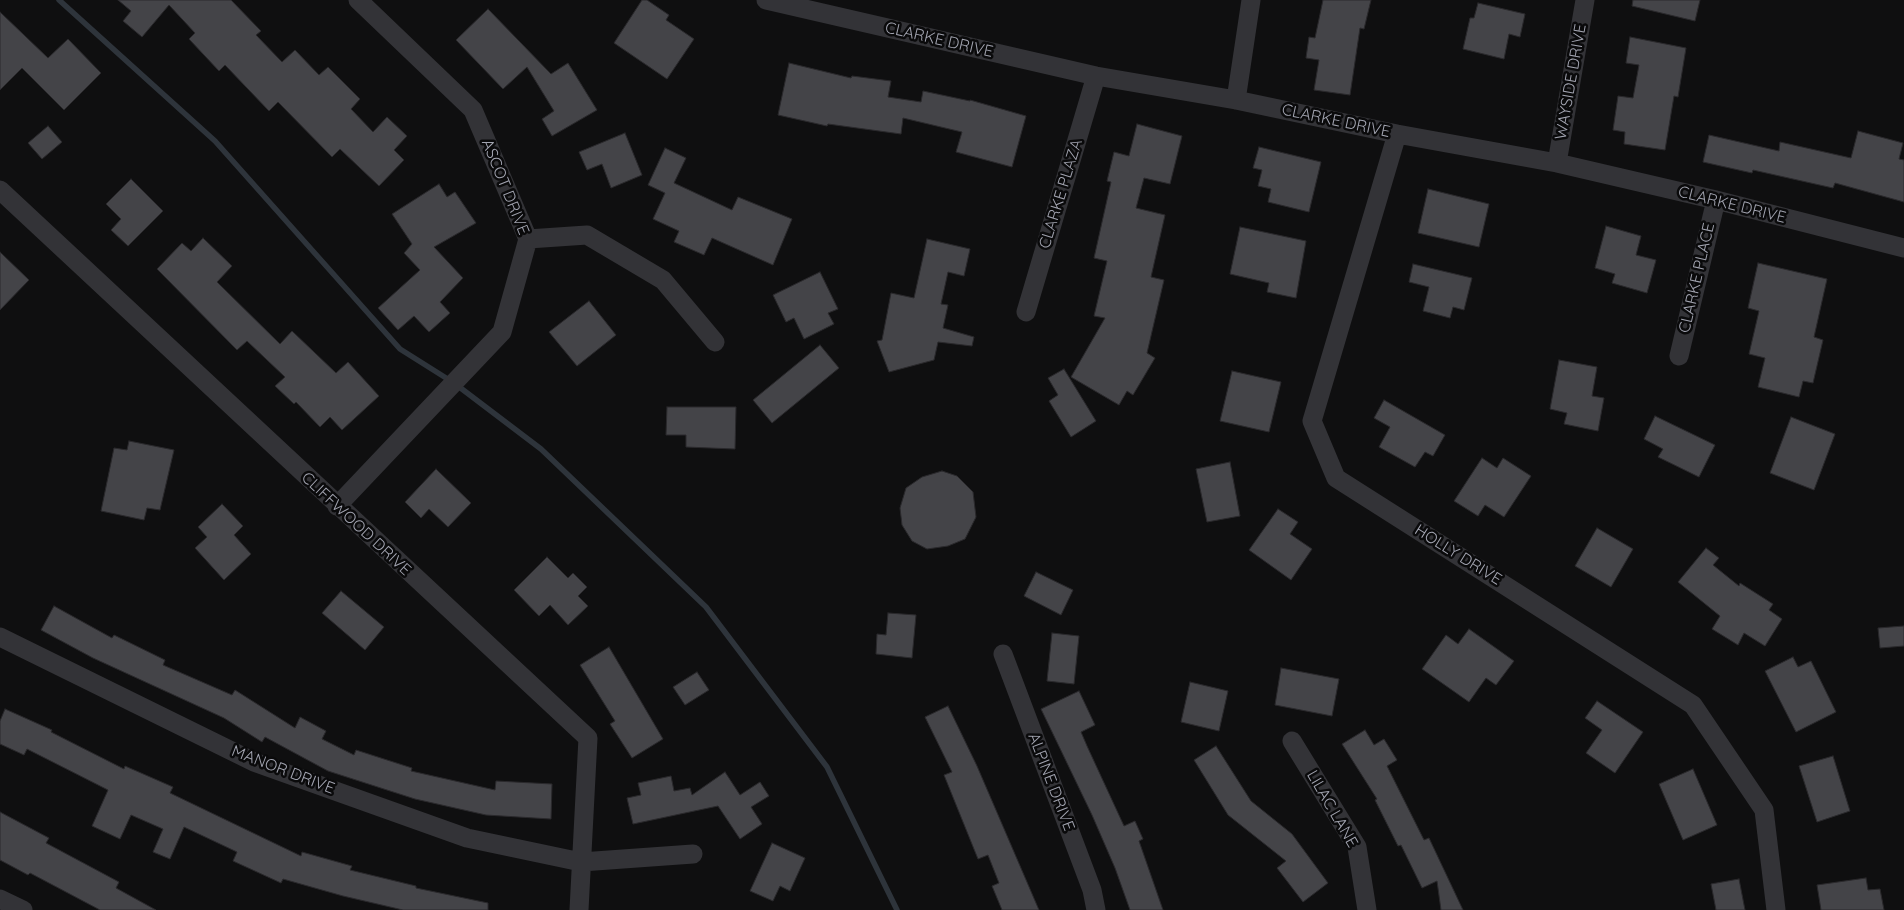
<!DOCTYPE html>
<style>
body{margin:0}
canvas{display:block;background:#0f0f10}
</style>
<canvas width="1904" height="910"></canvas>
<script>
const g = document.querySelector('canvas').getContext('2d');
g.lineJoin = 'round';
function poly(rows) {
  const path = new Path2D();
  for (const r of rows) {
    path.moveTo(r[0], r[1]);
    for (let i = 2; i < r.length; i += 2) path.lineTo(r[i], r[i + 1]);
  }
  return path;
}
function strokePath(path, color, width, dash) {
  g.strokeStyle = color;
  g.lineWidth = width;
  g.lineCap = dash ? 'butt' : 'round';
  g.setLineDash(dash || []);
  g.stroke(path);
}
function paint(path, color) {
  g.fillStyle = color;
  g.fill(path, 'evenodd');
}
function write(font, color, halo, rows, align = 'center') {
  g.font = font + ' Quicksand,sans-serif';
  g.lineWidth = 5;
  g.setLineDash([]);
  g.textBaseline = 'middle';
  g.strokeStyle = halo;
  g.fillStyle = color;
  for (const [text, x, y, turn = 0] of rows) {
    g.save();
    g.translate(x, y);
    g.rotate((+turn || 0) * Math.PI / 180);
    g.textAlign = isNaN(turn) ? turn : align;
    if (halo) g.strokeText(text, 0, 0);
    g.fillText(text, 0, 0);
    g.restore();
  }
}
strokePath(poly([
 [59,0,215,141,400,349,454,383,541,449,706,607,827,767,897,910]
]), '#2e343b', 5.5);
const building = poly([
 [118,0,231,0,261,31,256,35,282,62,295,50,319,75,328,67,360,99,351,109,373,132,387,117,407,136,394,150,404,160,379,186,340,149,332,157,278,102,269,111,225,65,219,71,189,39,195,33,169,5,142,37,123,21,131,11,118,0],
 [642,0,647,0,669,15,666,20,694,39,667,79,614,43,642,0],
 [1323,0,1371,0,1364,29,1360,28,1350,95,1314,90,1319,60,1306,58,1309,37,1315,38,1323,0],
 [1633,0,1700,0,1695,21,1632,6,1633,0],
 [1478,3,1525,14,1520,37,1509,34,1504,59,1463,49,1470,18,1474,18,1478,3],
 [488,9,551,74,568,63,597,110,552,136,542,119,554,111,527,67,503,89,456,40,488,9],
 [0,12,48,58,68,39,101,73,64,110,22,68,0,90,0,12],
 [1630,37,1686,48,1678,97,1674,96,1665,150,1624,144,1625,132,1613,130,1618,96,1633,98,1639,65,1626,63,1630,37],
 [789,63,851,78,852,76,891,81,888,97,921,102,923,91,970,101,970,100,1026,116,1012,167,956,152,962,132,903,118,901,134,828,124,827,126,778,115,789,63],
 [1137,124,1182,136,1170,184,1144,178,1136,208,1165,215,1151,277,1164,280,1147,353,1155,358,1133,395,1127,391,1119,405,1071,377,1105,318,1094,316,1107,261,1094,258,1111,182,1107,181,1114,152,1129,156,1137,124],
 [48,126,62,142,42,159,28,143,48,126],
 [1858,131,1903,143,1899,159,1904,160,1904,202,1835,183,1833,188,1753,170,1752,173,1703,162,1709,135,1779,151,1780,142,1851,158,1858,131],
 [625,133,642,175,611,188,602,164,587,170,579,152,625,133],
 [1259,147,1321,162,1309,212,1268,202,1271,189,1258,186,1262,170,1253,168,1259,147],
 [665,148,686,158,674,183,732,210,738,197,792,219,773,265,712,238,704,255,674,242,679,231,653,219,665,193,648,185,665,148],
 [131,179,163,211,128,246,111,230,121,219,106,204,131,179],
 [439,184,447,197,455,192,476,223,434,247,463,278,440,302,450,313,429,332,414,316,398,330,378,308,420,270,404,253,412,244,392,214,439,184],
 [1428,189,1489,204,1479,247,1418,233,1428,189],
 [1606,226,1641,236,1636,255,1656,260,1647,293,1612,283,1615,274,1595,268,1606,226],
 [1240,227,1306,241,1296,298,1267,292,1269,283,1230,274,1240,227],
 [203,238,232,266,217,282,280,344,292,331,336,373,348,362,379,396,342,430,330,417,320,427,296,402,294,404,275,386,285,377,247,341,237,350,157,269,182,243,191,251,203,238],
 [927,239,970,249,964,276,948,272,941,304,948,305,943,328,974,337,972,346,938,342,934,360,889,372,877,341,882,340,891,293,914,298,927,239],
 [0,252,29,280,0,310,0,252],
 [1758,263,1827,279,1814,337,1823,340,1813,383,1803,381,1799,397,1758,387,1765,358,1749,354,1759,311,1748,308,1758,263],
 [1413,264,1472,278,1464,310,1453,307,1450,318,1423,311,1429,287,1409,282,1413,264],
 [820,272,838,309,828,313,834,324,804,339,794,318,786,322,773,295,820,272],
 [589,301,616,335,577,366,549,332,589,301],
 [820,345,839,368,772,423,753,400,820,345],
 [1559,360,1597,367,1592,396,1604,398,1598,431,1564,424,1567,413,1550,409,1559,360],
 [1064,369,1096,421,1071,437,1049,401,1058,395,1048,378,1064,369],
 [1232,371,1281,382,1269,432,1220,421,1232,371],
 [1384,400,1445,435,1433,456,1425,452,1415,467,1379,447,1390,427,1374,418,1384,400],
 [667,407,736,407,735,449,686,447,686,435,666,435,667,407],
 [1655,416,1715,445,1699,477,1658,457,1663,449,1644,439,1655,416],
 [1791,417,1835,434,1814,490,1770,473,1791,417],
 [129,441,174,450,160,510,147,508,144,520,101,511,114,448,127,450,129,441],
 [1482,458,1497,468,1503,458,1531,476,1504,517,1485,505,1478,516,1454,501,1482,458],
 [1230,462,1240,516,1207,522,1196,469,1230,462],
 [436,469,471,503,448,527,429,509,421,518,405,502,436,469],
 [942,471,957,476,973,492,976,517,965,539,948,546,927,549,912,541,902,525,900,508,906,488,922,477,942,471],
 [222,504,243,526,234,535,251,554,224,580,195,548,207,537,198,527,222,504],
 [1278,509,1298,522,1290,534,1312,549,1291,580,1249,550,1278,509],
 [1597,528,1633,549,1611,587,1575,566,1597,528],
 [1706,548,1719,558,1713,565,1739,586,1740,583,1773,604,1769,610,1782,619,1765,646,1744,633,1738,645,1712,629,1720,616,1678,582,1706,548],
 [547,557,568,578,573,573,587,587,578,596,588,606,568,625,550,605,539,616,514,590,547,557],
 [1036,572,1073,590,1061,615,1024,596,1036,572],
 [341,591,384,627,365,650,322,613,341,591],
 [54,606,112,638,114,635,165,660,163,665,232,695,235,690,295,728,300,717,326,731,322,739,354,755,356,750,412,768,411,771,495,790,496,781,552,784,551,819,486,815,415,799,328,771,265,737,262,742,224,718,93,658,41,630,54,606],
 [888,613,916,615,912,658,876,654,877,634,886,635,888,613],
 [1904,626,1904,646,1880,648,1878,628,1904,626],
 [1469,629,1514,661,1496,685,1486,678,1469,702,1422,669,1446,635,1458,644,1469,629],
 [1052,633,1079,636,1074,684,1047,681,1052,633],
 [609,647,663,739,632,758,610,724,615,721,580,665,609,647],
 [1793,657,1798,667,1811,661,1836,712,1796,732,1765,671,1793,657],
 [1281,668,1339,679,1332,716,1275,705,1281,668],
 [697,672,709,690,685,705,673,687,697,672],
 [1190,682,1228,691,1219,731,1181,722,1190,682],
 [1079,691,1095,725,1081,732,1087,746,1124,826,1135,821,1143,839,1139,841,1163,910,1130,910,1115,868,1092,815,1041,709,1079,691],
 [1597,701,1643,732,1615,773,1586,753,1602,730,1585,718,1597,701],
 [948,706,977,766,1039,910,1002,910,992,886,999,883,988,855,978,859,944,775,952,772,925,717,948,706],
 [5,709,52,730,51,732,124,769,125,766,173,787,170,793,301,856,302,852,352,866,350,870,416,886,416,888,488,903,488,910,403,910,343,896,283,879,281,883,233,861,237,852,184,827,170,859,153,852,163,829,131,815,120,839,92,826,108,790,27,749,24,755,0,744,0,721,5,709],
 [1365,730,1374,745,1384,739,1397,760,1387,766,1424,840,1429,838,1463,910,1441,910,1437,881,1422,888,1401,845,1398,846,1375,800,1377,799,1342,744,1365,730],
 [1216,746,1251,801,1292,834,1328,883,1303,902,1277,868,1286,861,1228,815,1194,760,1216,746],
 [1833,756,1850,811,1817,822,1799,766,1833,756],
 [1693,769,1717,825,1683,840,1659,784,1693,769],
 [725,772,740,795,760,782,769,796,751,807,762,824,740,839,718,806,633,824,627,798,641,795,638,783,671,776,674,791,690,788,692,795,725,772],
 [0,812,49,838,46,843,119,882,116,888,156,910,100,910,30,873,28,875,0,860,0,812],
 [772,843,805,858,790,891,780,886,773,901,750,891,772,843],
 [1866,878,1868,890,1880,889,1884,910,1821,910,1817,885,1866,878],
 [1739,879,1745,910,1716,910,1711,884,1739,879]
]);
paint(building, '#444448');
strokePath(building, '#2a292c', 1);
strokePath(poly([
 [766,0,1096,76,1236,100,1397,134,1557,163,1716,200,1904,248],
 [1236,100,1251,0],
 [1397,134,1312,421,1336,478,1693,705,1764,810,1776,910],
 [1557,163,1585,0],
 [0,190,588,738,579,910],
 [528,239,587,235,663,280,715,342],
 [1026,312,1096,76],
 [1679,356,1716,200],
 [337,506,502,332,528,239,473,110,358,0],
 [0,637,254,762,467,838,581,862,693,854],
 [1003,654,1092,890,1096,910],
 [1292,741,1357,847,1367,910],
 [0,899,23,910]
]), '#333337', 19);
write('16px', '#a2a4b0', '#0a0a0b', [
 ["CLARKE DRIVE",939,40,13],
 ["WAYSIDE DRIVE",1571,82,-80],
 ["CLARKE DRIVE",1336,121,12],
 ["ASCOT DRIVE",505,187,68],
 ["CLARKE PLAZA",1061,194,-73],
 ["CLARKE DRIVE",1732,205,14],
 ["CLARKE PLACE",1697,278,-77],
 ["CLIFFWOOD DRIVE",356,524,43],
 ["HOLLY DRIVE",1458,555,32],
 ["MANOR DRIVE",283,770,21],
 ["ALPINE DRIVE",1051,782,69],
 ["LILAC LANE",1332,809,60]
]);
</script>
